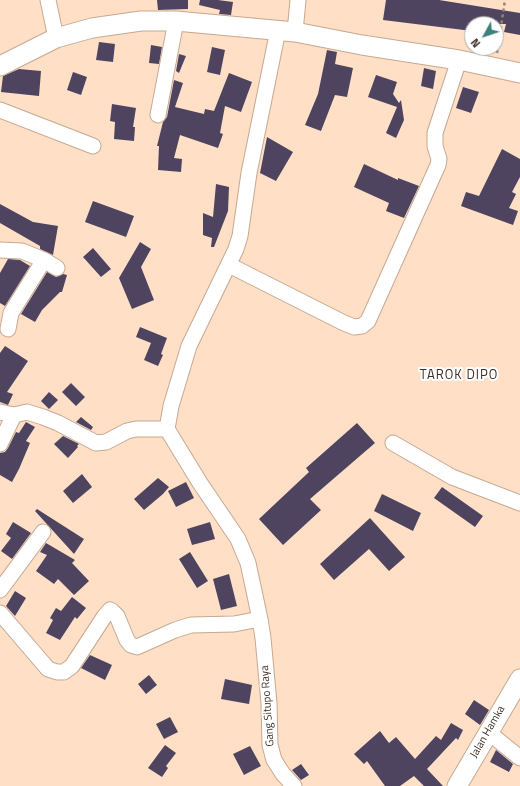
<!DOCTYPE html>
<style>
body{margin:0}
#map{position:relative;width:520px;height:786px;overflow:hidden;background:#ffe0c7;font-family:"Titillium Web",sans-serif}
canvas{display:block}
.north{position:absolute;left:464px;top:16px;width:40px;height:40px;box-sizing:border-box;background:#fff;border:1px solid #b0aba8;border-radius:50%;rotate:230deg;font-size:11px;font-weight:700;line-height:16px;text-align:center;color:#3a2e25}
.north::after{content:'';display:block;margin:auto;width:14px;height:18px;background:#3b817a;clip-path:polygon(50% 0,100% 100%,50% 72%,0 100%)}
</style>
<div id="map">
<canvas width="520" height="786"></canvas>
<div class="north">N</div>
</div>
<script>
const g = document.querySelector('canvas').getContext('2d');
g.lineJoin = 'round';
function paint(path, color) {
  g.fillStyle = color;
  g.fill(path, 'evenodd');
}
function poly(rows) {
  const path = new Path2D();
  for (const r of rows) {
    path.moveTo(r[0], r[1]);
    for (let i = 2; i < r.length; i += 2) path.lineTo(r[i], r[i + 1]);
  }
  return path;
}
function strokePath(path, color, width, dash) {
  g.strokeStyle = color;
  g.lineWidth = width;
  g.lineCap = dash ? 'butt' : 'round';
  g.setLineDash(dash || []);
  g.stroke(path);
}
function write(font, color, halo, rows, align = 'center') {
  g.font = font + ' "Titillium Web",sans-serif';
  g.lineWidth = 4;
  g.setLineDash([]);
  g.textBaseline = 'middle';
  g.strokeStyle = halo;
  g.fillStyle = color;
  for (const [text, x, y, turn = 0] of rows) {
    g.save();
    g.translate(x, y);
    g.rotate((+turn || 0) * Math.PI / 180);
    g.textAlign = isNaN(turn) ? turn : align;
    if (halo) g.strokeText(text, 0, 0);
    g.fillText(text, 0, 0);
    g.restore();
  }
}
paint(poly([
 [157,0,188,0,188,9,158,10],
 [200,0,218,0,233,2,231,15,219,14,220,10,199,5],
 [386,0,439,0,520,13,520,35,504,32,506,24,472,24,472,31,383,20],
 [99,42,115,44,113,62,96,60],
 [151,45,162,47,159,64,149,63],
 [212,47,225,50,220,75,207,72],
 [327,50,337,52,335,64,353,68,347,97,335,95,321,131,305,125,318,94],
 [179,54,186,56,179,73,176,71],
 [424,68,436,71,433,89,421,86],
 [19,69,41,71,39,96,1,92,3,76],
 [73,72,87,77,81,95,67,90],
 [229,73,252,82,241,112,225,106,220,133,223,134,218,148,180,135,174,158,182,159,181,172,158,170,159,146,157,146,163,122,167,117,174,80,183,83,175,107,204,114,205,109,214,111],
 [376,75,397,82,393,94,399,103,401,100,404,120,396,138,386,133,397,107,368,97],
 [463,87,479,92,471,113,456,108],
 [112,104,136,108,133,127,135,127,134,141,114,139,115,122,110,121],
 [267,137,293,152,276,181,260,173],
 [502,149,520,159,520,177,512,192,516,194,509,208,518,211,513,225,461,206,466,192,479,196],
 [364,164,398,180,398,178,419,186,404,218,386,211,389,203,354,187],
 [216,184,229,187,228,211,214,247,211,247,212,238,203,235,203,213,213,217],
 [93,201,134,216,126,237,85,222],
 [0,204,33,222,58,226,53,255,40,249,40,246,0,223],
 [140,242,151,249,141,267,154,300,132,309,119,278],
 [93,248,111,269,101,277,83,257],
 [8,259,20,260,30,266,5,306,0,303,0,273],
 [47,272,56,277,63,274,67,275,62,292,60,292,42,310,35,322,21,314],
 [140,327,167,338,161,354,163,355,158,366,144,360,151,343,136,337],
 [5,346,28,361,7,392,13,394,8,405,0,402,0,353],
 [71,383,85,397,76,406,62,392],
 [49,392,58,400,49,409,41,401],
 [81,417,93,427,91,430,76,422],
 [26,422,35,427,26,441,30,443,19,469,12,482,0,475,0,453,5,452,8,448,16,432,19,433],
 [357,423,375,443,310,499,321,510,283,545,259,519,309,472,306,468],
 [63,436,79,444,77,446,78,447,68,458,54,444],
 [82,474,92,487,73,503,63,491],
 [158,478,169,487,163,494,144,510,134,499],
 [186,482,194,498,176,507,168,491],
 [442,487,483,516,475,527,434,498],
 [382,494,421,513,413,531,374,511],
 [37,509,84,539,74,554,35,511],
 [370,518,405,557,389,571,369,549,334,580,320,564],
 [13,522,31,533,12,559,1,551,11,538,6,534],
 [210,522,215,539,192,545,187,529],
 [46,543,75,560,72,563,89,581,74,595,58,579,54,584,36,571,47,555,40,552],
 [190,552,208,581,197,588,179,559],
 [229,574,237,606,221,610,213,579],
 [15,591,26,598,15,616,6,606],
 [72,597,86,608,77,619,75,617,60,640,46,633,53,620,50,618,56,608,61,611],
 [90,655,112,665,105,680,81,668],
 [149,675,157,685,146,694,138,684],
 [225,679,252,685,249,704,221,699],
 [474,700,489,710,480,725,465,714],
 [170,717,178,732,164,739,156,724],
 [451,723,463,730,458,740,456,738,427,769,443,786,424,786,414,776,400,786,385,786,367,761,364,764,354,754,380,731,389,743,396,737,415,759,436,736,441,740],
 [165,745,176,753,166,766,168,768,162,777,148,768],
 [250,746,261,766,244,775,233,754],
 [496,750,513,764,509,772,490,762],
 [301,764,309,775,301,780,292,770]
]), '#4e4460');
const minor = poly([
 [48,0,56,38],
 [295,32,298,0],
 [0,110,93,146],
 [158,115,176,21],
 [0,250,22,251,44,260,57,268],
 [229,265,342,322,354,327,362,326,368,321,438,165,439,159,435,146,435,133,459,60],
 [8,329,11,313,44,260],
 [0,412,14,415,27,412,43,417,58,423,96,443,106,442,127,431,136,429,167,429,171,406,189,346,236,249,240,236,249,173,278,30],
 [167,429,200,483,238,539,248,563,260,619],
 [393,443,452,477,520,503],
 [0,444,14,415],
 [0,590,43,532],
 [0,613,48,669,57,672,64,672,72,666,104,617,110,610,112,611,117,616,127,640,131,645,137,647,175,630,191,625,234,624,260,619,263,638,269,703,270,745,274,760,283,774,294,786],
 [488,732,520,758]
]);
const tertiary = poly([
 [0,66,56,38,92,28,141,21,176,21,295,32,362,45,459,60,520,73],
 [457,786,520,679]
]);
strokePath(minor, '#c5a890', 17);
strokePath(tertiary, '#c5a890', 21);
strokePath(poly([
 [497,53,505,0]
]), '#988373', 2.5, [3, 3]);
strokePath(minor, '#fff', 15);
strokePath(tertiary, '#fff', 19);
write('11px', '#3a2e25', '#fff', [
 ["Gang Situpo Raya",268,706,-94],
 ["Jalan Hamka",488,732,-60]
]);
g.letterSpacing = '1px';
write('13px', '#3a2e25', '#fff', [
 ["TAROK DIPO",459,376]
]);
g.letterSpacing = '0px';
</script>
